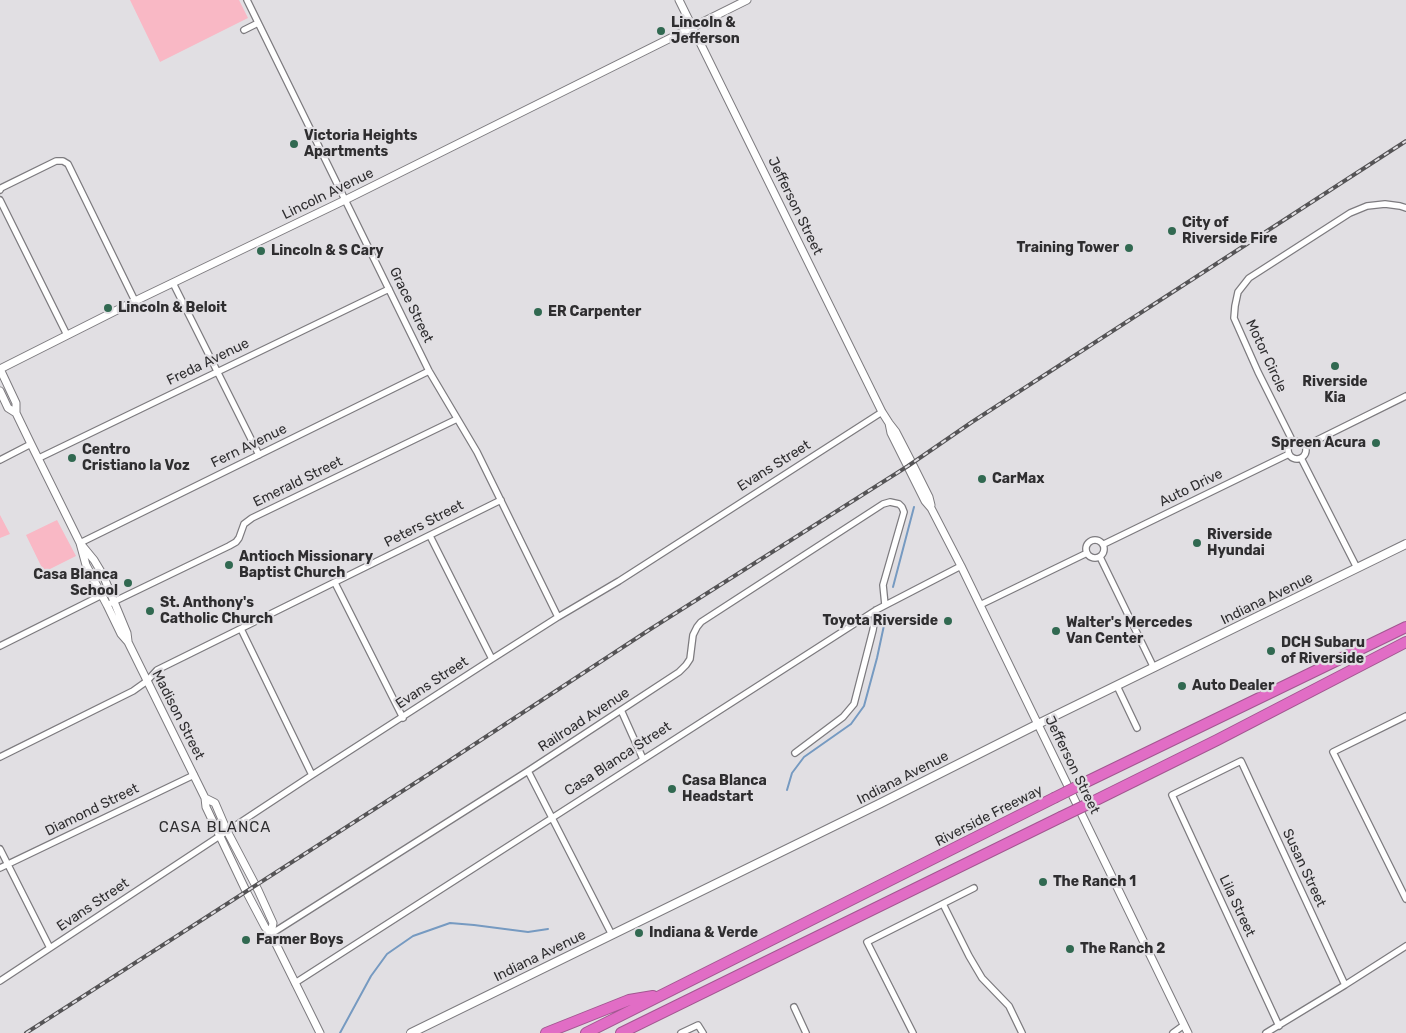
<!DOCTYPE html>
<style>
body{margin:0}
canvas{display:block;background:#e1dfe3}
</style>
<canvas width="1406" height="1033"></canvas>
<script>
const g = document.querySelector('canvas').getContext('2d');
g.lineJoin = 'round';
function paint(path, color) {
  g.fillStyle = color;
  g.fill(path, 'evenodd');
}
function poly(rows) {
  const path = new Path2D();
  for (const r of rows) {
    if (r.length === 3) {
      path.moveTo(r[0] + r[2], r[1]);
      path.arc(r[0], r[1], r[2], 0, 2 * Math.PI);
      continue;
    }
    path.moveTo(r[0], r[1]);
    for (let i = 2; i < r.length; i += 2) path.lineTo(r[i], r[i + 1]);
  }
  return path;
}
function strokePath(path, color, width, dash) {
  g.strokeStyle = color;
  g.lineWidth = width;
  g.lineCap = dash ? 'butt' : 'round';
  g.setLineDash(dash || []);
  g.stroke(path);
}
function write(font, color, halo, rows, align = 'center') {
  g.font = font + ' Rubik,sans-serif';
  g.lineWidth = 4.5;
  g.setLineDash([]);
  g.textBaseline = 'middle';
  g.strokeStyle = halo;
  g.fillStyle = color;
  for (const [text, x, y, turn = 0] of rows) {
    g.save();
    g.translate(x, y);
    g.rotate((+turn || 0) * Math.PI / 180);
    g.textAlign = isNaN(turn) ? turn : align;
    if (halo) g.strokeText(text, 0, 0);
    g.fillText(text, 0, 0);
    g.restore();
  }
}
paint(poly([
 [130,0,239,0,248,18,160,62],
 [0,515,10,534,0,538],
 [57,520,76,556,44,572,26,535]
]), '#f9b8c5');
strokePath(poly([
 [893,587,914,507],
 [787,790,792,773,804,757,851,724,864,706,877,658,886,616],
 [340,1033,371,976,387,954,413,936,450,923,474,925,528,932,548,929]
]), '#769ac1', 2);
const minor = poly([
 [247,0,429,371,477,452,558,617],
 [244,30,258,23],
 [0,190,1,188,56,161,63,161,68,164,135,301],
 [0,200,67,335],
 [173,283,259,455],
 [1297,450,9],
 [1293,442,1258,372,1234,318,1235,306,1238,292,1249,278,1350,213,1367,206,1385,204,1400,206,1406,208],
 [1305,446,1406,396],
 [39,458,389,289],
 [1301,458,1357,568],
 [0,460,31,444],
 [430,536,492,659],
 [1095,549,9],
 [80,543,429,371],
 [1104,544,1289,454],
 [1100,557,1154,668],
 [335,583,403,718],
 [111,603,229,546,236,542,239,538,244,524,252,518,457,419],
 [980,605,1087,553],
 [241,629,312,775],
 [0,646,102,595],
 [1117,686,1137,728],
 [621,710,643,759],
 [1406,716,1333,752,1406,899],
 [795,753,843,717,854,704,873,630,876,610],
 [0,757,133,691,147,681,157,670,501,500],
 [528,771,612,935],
 [0,849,50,948],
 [0,868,194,775],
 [943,904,969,956,982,978,1009,1006,1022,1033],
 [271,934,528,771,679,672,686,665,690,659,693,635,697,627,701,622,883,504,890,502,899,504,902,507,904,512,883,585,885,605],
 [0,981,309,777,492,659,558,617,619,581,882,412],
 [295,983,876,610,961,566],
 [794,1007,806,1033],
 [1279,1026,1172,795,1241,761,1345,985],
 [681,1033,698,1025,703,1033],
 [913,1033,867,942,974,888],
 [1173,1033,1184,1025],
 [1266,1033,1345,985,1406,946]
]);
const tertiary = poly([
 [679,0,882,412,889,423,896,432,912,463,929,497,931,505],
 [0,369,135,301,345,200,747,0],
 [0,369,16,403,16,413,31,444,80,543,94,560,103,575,127,633,128,641],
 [0,391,8,408,16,413],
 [889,423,891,433,925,501,931,508,961,566,1188,1033],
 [80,543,86,565,107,605,121,634,128,642,205,798,206,807,246,891,265,927,271,934,320,1033],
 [205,798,215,803,227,831,258,890,273,923,271,934]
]);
const secondary = poly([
 [411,1033,881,803,1038,724,1406,544]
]);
const motorway = poly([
 [1082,784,1406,627],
 [1090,803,1217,740,1406,642],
 [546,1033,629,1000,653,996],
 [586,1033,1054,798],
 [621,1033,1061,817]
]);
strokePath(minor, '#7d7b7f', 8);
strokePath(tertiary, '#7d7b7f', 9);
strokePath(secondary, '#7d7b7f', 10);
strokePath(motorway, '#a35791', 12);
strokePath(minor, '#fff', 5.5);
strokePath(tertiary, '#fff', 7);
strokePath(secondary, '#fff', 8);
strokePath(motorway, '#e16dc5', 10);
const rail = poly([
 [26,1033,429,774,649,630,908,466,972,422,1406,141]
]);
strokePath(rail, '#555456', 4);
strokePath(rail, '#e1dfe3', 2, [5.5]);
const motorwayBridge = poly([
 [1054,798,1082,784],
 [1061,817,1090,803]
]);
strokePath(motorwayBridge, '#a35791', 12, []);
strokePath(motorwayBridge, '#e16dc5', 10);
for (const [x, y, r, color] of [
 [661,31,5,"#316951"],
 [294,144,5,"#316951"],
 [1172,231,5,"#316951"],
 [1129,248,5,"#316951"],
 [261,251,5,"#316951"],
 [108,308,5,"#316951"],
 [538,312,5,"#316951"],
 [1335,366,5,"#316951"],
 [1376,443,5,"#316951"],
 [72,458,5,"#316951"],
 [982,479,5,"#316951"],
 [1197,543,5,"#316951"],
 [229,565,5,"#316951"],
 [128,583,5,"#316951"],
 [150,611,5,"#316951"],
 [948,621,5,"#316951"],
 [1056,631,5,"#316951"],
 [1271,651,5,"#316951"],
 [1182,686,5,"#316951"],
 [672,789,5,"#316951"],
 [1043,882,5,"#316951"],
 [639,933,5,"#316951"],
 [246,940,5,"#316951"],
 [1070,949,5,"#316951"]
]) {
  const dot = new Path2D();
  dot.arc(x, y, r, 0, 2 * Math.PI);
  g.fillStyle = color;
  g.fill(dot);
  strokePath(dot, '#e1dfe3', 2);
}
write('bold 14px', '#2f2e30', '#e1dfe3', [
 ["Lincoln &",671,23],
 ["Jefferson",671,39],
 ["Victoria Heights",304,136],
 ["Apartments",304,152],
 ["City of",1182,223],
 ["Riverside Fire",1182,239],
 ["Training Tower",1119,248,"right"],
 ["Lincoln & S Cary",271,251],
 ["Lincoln & Beloit",118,308],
 ["ER Carpenter",548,312],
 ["Riverside",1335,382,"center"],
 ["Kia",1335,398,"center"],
 ["Spreen Acura",1366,443,"right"],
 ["Centro",82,450],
 ["Cristiano la Voz",82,466],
 ["CarMax",992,479],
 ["Riverside",1207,535],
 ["Hyundai",1207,551],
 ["Antioch Missionary",239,557],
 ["Baptist Church",239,573],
 ["Casa Blanca",118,575,"right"],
 ["School",118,591,"right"],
 ["St. Anthony's",160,603],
 ["Catholic Church",160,619],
 ["Toyota Riverside",938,621,"right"],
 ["Walter's Mercedes",1066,623],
 ["Van Center",1066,639],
 ["DCH Subaru",1281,643],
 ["of Riverside",1281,659],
 ["Auto Dealer",1192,686],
 ["Casa Blanca",682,781],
 ["Headstart",682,797],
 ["The Ranch 1",1053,882],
 ["Indiana & Verde",649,933],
 ["Farmer Boys",256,940],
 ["The Ranch 2",1080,949]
], 'left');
write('14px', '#2f2e30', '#e1dfe3', [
 ["Lincoln Avenue",328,194,-26],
 ["Jefferson Street",795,206,64],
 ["Grace Street",411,305,64],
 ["Motor Circle",1266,356,65],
 ["Freda Avenue",208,362,-26],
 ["Fern Avenue",249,446,-26],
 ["Evans Street",774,466,-32],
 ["Emerald Street",298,482,-26],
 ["Auto Drive",1191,488,-26],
 ["Peters Street",424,524,-27],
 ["Indiana Avenue",1267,599,-26],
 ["Evans Street",432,683,-33],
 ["Madison Street",178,715,63],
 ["Railroad Avenue",584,720,-33],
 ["Casa Blanca Street",618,759,-33],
 ["Jefferson Street",1072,765,64],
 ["Indiana Avenue",903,778,-27],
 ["Diamond Street",92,810,-26],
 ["Riverside Freeway",989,816,-27],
 ["Susan Street",1304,868,65],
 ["Evans Street",93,905,-34],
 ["Lila Street",1237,906,65],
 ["Indiana Avenue",540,956,-26]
]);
g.letterSpacing = '1px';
write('15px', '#2f2e30', '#e1dfe3', [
 ["CASA BLANCA",215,828]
]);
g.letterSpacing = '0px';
</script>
